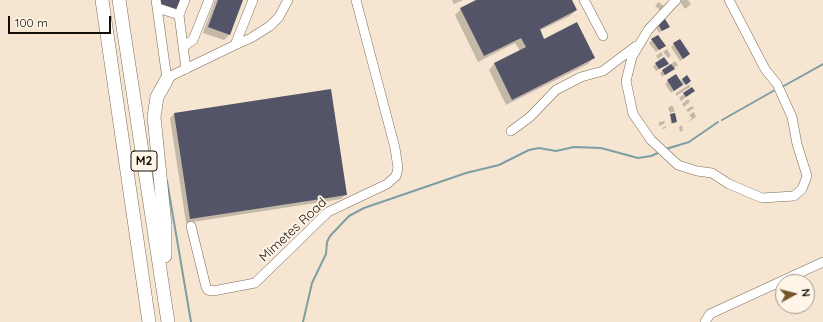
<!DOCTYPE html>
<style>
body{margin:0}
#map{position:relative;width:823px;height:322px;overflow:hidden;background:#f6e6d1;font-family:Quicksand,sans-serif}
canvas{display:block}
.north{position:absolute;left:775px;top:274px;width:40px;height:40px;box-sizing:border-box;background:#fef5e8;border:1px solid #a0998e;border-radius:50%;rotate:83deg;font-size:11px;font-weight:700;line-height:16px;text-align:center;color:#130e07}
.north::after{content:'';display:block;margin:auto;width:14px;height:18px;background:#75572b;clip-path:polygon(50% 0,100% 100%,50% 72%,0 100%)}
.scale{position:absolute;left:8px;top:16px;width:103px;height:18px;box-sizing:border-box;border:2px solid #130e07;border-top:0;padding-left:5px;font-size:12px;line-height:14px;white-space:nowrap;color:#130e07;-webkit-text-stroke:3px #fef5e8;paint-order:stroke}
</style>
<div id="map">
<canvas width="823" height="322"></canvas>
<div class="north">N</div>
<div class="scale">100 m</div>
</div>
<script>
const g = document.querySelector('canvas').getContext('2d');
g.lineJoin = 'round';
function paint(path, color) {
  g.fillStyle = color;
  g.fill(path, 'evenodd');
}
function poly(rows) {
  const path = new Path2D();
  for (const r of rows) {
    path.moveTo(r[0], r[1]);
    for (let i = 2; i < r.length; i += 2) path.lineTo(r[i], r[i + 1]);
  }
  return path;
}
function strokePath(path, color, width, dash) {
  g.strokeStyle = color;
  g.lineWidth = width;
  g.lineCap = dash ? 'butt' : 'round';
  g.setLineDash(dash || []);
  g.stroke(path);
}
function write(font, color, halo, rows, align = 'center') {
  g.font = font + ' Quicksand,sans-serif';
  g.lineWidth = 4;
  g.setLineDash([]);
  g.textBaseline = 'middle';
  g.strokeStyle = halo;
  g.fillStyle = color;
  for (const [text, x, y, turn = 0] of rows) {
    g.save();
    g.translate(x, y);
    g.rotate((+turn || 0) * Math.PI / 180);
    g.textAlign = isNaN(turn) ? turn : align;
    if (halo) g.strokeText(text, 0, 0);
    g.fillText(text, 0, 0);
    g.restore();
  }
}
paint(poly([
 [215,0,242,0,230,34,224,40,203,33],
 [452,0,463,0,454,4],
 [478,0,571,0,576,10,570,16,539,31,544,40,593,58,588,64,506,105,489,70,494,64,520,51,515,43,478,62,455,15,461,9],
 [682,0,688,0,691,4,685,9,680,2],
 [659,2,663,6,666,3,669,5,661,11,655,6],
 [658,25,668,26,659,33,656,27],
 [652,40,664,46,656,52,649,43],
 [674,44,689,54,680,61,671,47],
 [667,49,671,56,668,58,663,52],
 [661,52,663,55,658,59,656,56],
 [675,61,678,65,662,77,660,73],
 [656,64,665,66,656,71,653,66],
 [682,79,689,82,684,85,683,84,671,93,665,84,668,81,680,82],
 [690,84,690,87,676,96,676,93],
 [694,91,681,101,679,98,684,94],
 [688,99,690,102,684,107,682,104],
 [672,105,675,111,670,113,668,108],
 [692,106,694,108,688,112,686,110],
 [694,112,696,117,687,123,692,118,689,115],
 [174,114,346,194,341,199,186,223,170,118],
 [670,115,676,122,675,123,671,124],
 [665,121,664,124,659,126,659,122],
 [682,125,683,130,680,132,679,127],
 [666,126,666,128,663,129,662,128]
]), '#0003');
strokePath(poly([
 [782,87,823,64],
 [722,120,775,90],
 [666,149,689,142,718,122],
 [167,181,191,322],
 [303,322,312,283,326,254,327,242,330,236,349,216,364,208,466,173,499,165,529,150,539,148,556,151,574,147,601,148,638,158,651,156,660,152]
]), '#7e9ea4', 2);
paint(poly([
 [159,0,182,0,178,10,158,3],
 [218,0,243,0,230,35,208,27],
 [476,0,572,0,577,10,540,29,544,39,577,22,595,58,512,100,494,63,526,47,521,38,484,56,460,8],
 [665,19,670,27,662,31,658,24],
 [658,35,666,46,659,50,651,39],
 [680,39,690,54,683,59,673,43],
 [664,57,669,64,659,69,655,63],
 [671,64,675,69,665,75,662,70],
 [676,74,683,85,674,91,667,80],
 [687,75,691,81,686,85,682,79],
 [692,87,695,91,686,97,683,93],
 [331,89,347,195,190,219,174,113],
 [675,113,677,122,672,123,670,114]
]), '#535468');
const minor = poly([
 [156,0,167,79],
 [185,0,179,15,186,69],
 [584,0,603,36],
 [676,0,648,30,632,57,626,81,633,114,651,140,678,165,697,171,712,173,729,184,762,198,794,196,802,189,807,176,797,144,792,117,777,84,765,69,729,0],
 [158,8,179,15],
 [235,45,251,38,270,26,279,17,288,0],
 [183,47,193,40,209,0],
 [167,79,173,75,235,45,253,0],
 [511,131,530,117,556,90,581,77,603,71,636,46],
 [191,226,206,287,208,290,213,291,255,283,328,212,387,184,396,176,398,168,395,148,356,0],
 [705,322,710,314,823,262]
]);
const highway = poly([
 [102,0,149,322],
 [119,0,168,322],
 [165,256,165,225,154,117,157,97,167,79]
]);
strokePath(minor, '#7a6c59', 10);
strokePath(highway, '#7a6c59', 14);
strokePath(minor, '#fff', 9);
strokePath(highway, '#fff', 13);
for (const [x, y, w] of [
 [144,161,26]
]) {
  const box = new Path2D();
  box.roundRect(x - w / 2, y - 10, w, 20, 3);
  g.fillStyle = '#fef5e8';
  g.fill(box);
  strokePath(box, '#130e07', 1);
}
write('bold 12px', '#130e07', null, [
 ["M2",144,161]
]);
write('13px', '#130e07', '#fef5e8', [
 ["Mimetes Road",293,230,-43]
]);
</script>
